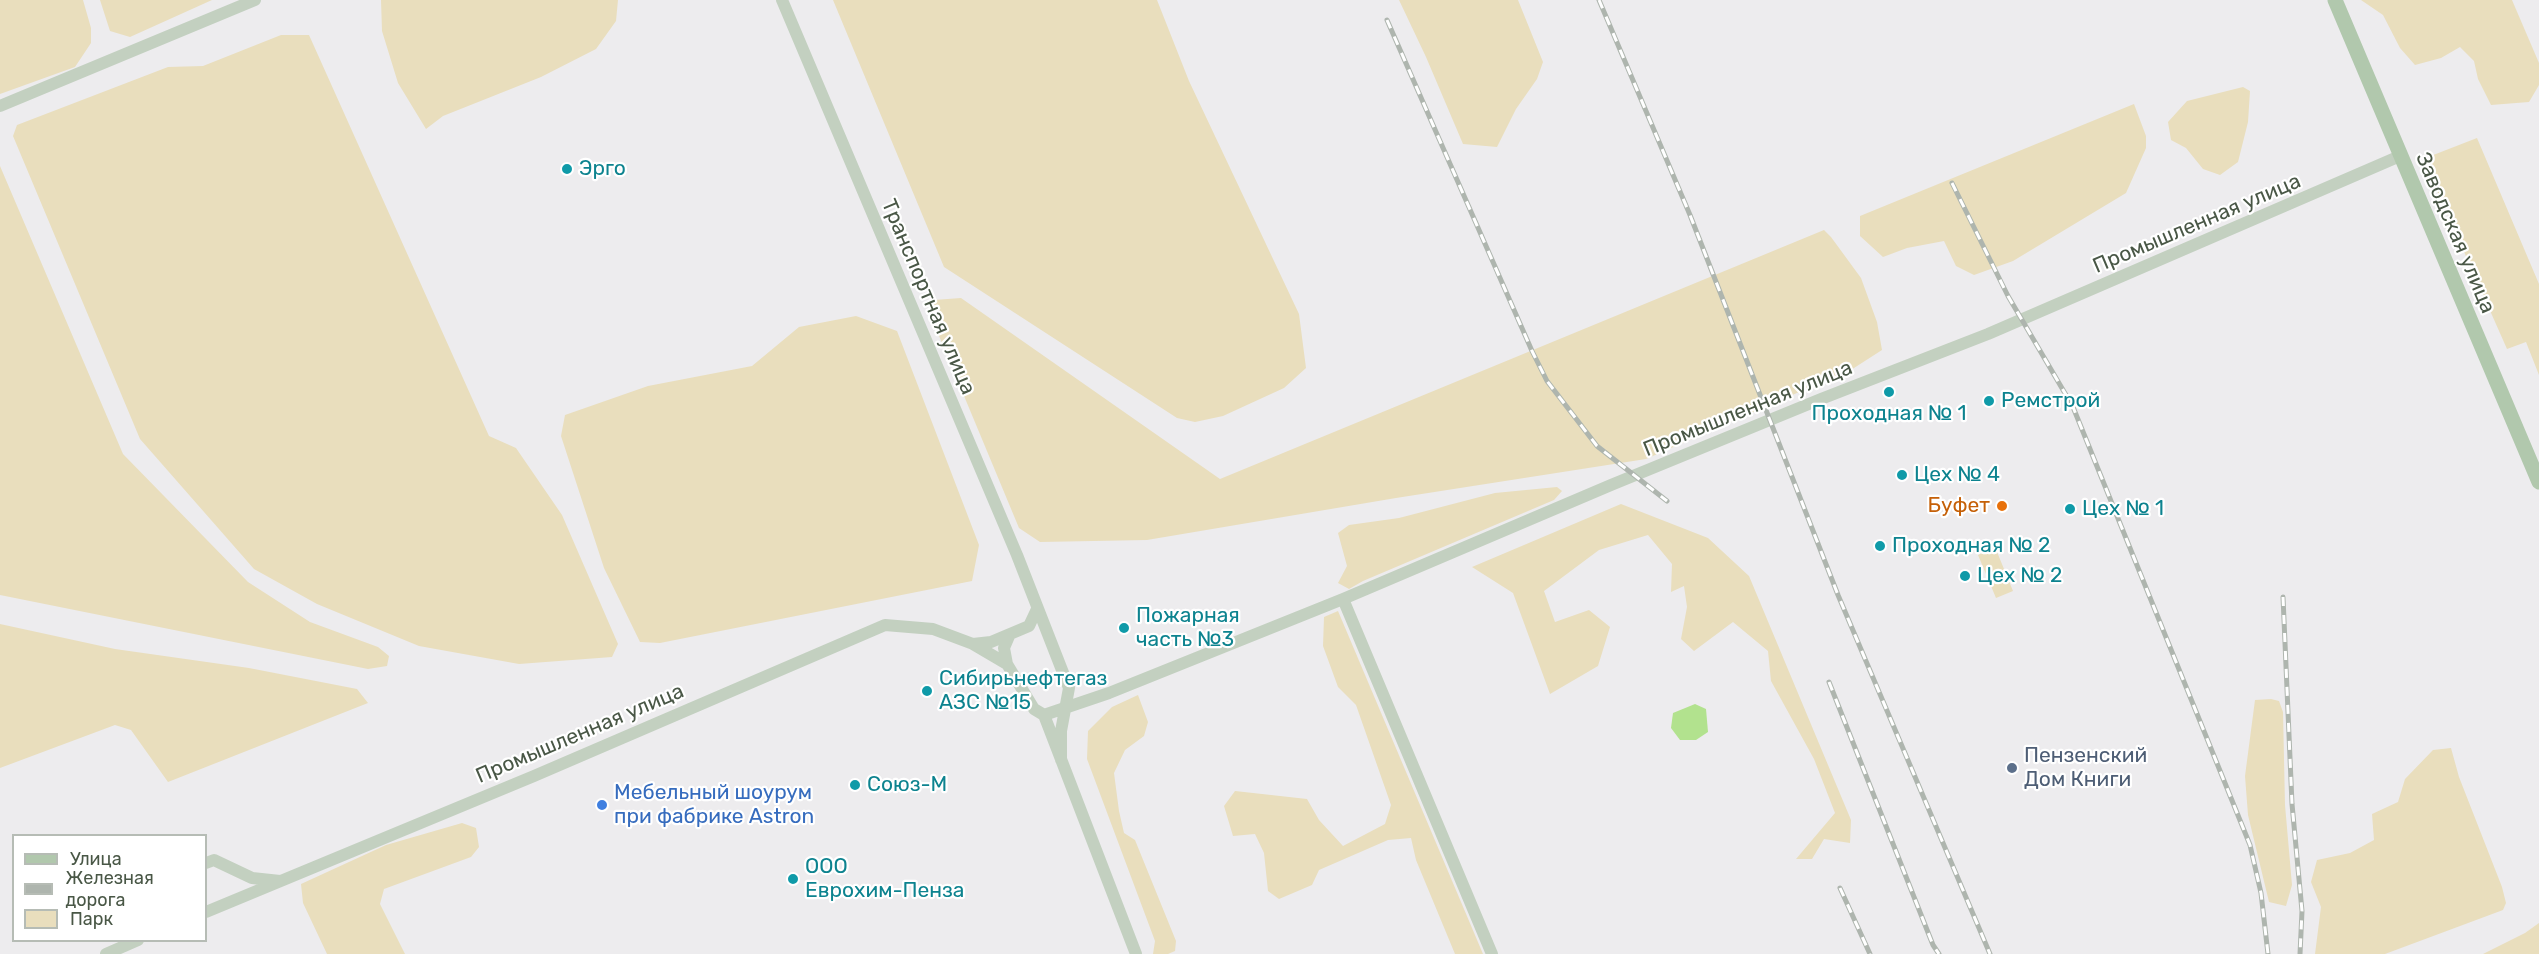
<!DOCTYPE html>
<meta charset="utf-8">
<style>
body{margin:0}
#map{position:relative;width:2539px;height:954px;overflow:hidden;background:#edecee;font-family:Rubik,sans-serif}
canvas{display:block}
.legend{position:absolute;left:12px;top:834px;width:195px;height:108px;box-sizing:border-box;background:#fff;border:2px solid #b6bcb5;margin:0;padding:8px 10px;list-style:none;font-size:18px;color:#495746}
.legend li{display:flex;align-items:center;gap:12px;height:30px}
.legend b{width:30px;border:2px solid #b6bcb5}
</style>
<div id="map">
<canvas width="2539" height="954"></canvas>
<ul class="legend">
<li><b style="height:8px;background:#b1c8ad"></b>Улица</li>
<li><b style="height:8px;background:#aeb5ae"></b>Железная дорога</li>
<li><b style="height:16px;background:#e9debd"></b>Парк</li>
</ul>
</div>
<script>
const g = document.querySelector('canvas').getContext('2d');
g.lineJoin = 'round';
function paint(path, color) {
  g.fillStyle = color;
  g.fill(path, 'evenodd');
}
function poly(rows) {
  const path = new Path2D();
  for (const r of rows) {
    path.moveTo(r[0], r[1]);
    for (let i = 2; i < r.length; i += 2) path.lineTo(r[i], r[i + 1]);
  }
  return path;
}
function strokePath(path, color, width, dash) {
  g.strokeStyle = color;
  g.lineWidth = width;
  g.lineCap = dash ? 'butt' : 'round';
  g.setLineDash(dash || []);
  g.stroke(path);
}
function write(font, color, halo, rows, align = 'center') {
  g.font = font + ' Rubik,sans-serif';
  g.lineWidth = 4.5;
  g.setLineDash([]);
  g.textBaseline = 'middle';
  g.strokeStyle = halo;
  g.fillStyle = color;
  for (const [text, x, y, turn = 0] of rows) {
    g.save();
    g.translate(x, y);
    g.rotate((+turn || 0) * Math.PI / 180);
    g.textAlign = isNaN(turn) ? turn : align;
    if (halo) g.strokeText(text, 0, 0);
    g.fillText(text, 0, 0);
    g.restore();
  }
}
paint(poly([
 [0,0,83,0,91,28,91,43,75,67,0,94],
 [100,0,212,0,130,37,110,31],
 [381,0,618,0,616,21,596,49,541,77,443,116,426,129,398,83,382,31],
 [833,0,1157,0,1189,81,1299,314,1306,368,1284,388,1223,416,1195,422,1177,418,944,267],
 [1399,0,1518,0,1543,62,1537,79,1516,109,1497,147,1463,144,1426,57],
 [2361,0,2512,0,2539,63,2539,85,2529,102,2491,105,2478,79,2474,61,2460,47,2441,58,2415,65,2400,48,2383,15],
 [281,35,309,35,489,436,516,448,562,515,618,644,612,657,519,664,419,646,317,604,254,569,140,439,13,136,17,125,168,67,203,66],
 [2243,87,2250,91,2248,122,2238,162,2220,175,2203,169,2186,148,2171,140,2168,122,2187,101],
 [2134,104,2146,136,2146,148,2126,193,2013,261,1974,275,1956,266,1944,241,1907,248,1883,257,1860,236,1860,216],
 [2477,138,2539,284,2539,375,2526,342,2507,349,2423,159],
 [0,166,123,454,248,582,310,622,378,647,389,656,387,666,368,669,0,595],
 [1824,230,1831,237,1861,278,1877,322,1882,350,1854,368,1646,459,1396,498,1147,540,1040,542,1019,528,932,319,934,300,961,298,1220,479],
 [856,316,897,331,979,545,972,581,660,643,640,642,604,568,561,436,565,415,648,386,752,366,799,327],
 [1557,487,1562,491,1554,500,1363,581,1349,589,1338,583,1347,566,1338,533,1349,525,1399,518,1495,493],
 [1621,504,1708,538,1749,576,1851,820,1850,843,1824,839,1812,859,1796,859,1835,813,1814,759,1771,681,1768,651,1733,622,1694,651,1681,639,1687,607,1684,586,1671,592,1672,564,1648,535,1599,550,1544,591,1555,622,1589,610,1610,627,1598,666,1550,694,1513,593,1472,567],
 [1995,547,2013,591,1996,598,1978,555],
 [1338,611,1483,954,1455,954,1416,860,1411,838,1388,840,1319,870,1312,885,1279,899,1268,891,1264,853,1255,834,1233,836,1224,806,1235,791,1307,799,1319,820,1343,846,1385,824,1391,805,1356,705,1338,687,1323,646,1324,617],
 [0,624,115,649,249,668,357,689,368,703,168,782,131,730,115,725,0,768],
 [1138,695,1148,722,1144,736,1125,750,1114,773,1119,811,1124,833,1135,840,1176,941,1175,951,1168,954,1153,954,1155,941,1087,759,1088,731,1112,707],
 [2271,699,2279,701,2283,712,2285,805,2292,885,2286,906,2269,902,2248,815,2245,776,2255,700],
 [2451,748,2459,777,2502,887,2506,903,2503,910,2385,954,2315,954,2321,907,2311,882,2317,860,2350,853,2374,840,2372,814,2398,802,2405,779,2433,750],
 [462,823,476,828,479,847,471,857,384,889,380,904,405,954,327,954,303,903,301,884,386,845],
 [2539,923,2539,954,2483,954,2525,933]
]), '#e9debd');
paint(poly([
 [1695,704,1706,709,1708,732,1696,740,1680,740,1671,728,1673,713]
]), '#b2e28e');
strokePath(poly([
 [782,0,1017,555,1069,688,1061,731,1061,760],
 [0,106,255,0],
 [1343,599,1492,954],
 [1010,634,1004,648,1007,664,1034,709,1044,715,1136,954],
 [973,644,991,642,1029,626,1037,609],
 [1044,715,1109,693,1343,599,1611,485,1821,399,1988,334,2400,156],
 [206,863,214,860,252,878,280,881],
 [206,912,534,776,885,625,933,629,973,644,1007,664],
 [106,954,138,940]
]), '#c3d0c0', 12);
strokePath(poly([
 [2335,0,2539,482]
]), '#b1c8ad', 15);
const rail = poly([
 [1599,0,1690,215,1838,595,1990,954],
 [1387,20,1532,351,1547,381,1597,446,1667,501],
 [1952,183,2008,296,2073,407,2250,845,2261,893,2268,954],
 [2283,597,2292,804,2302,911,2300,954],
 [1829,682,1933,945,1939,954],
 [1840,888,1870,954]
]);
strokePath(rail, '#aeb5ae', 5);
strokePath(rail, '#fff', 3, [9]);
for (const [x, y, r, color] of [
 [567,169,6,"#0f9aa8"],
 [1889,392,6,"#0f9aa8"],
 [1989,401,6,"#0f9aa8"],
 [1902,475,6,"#0f9aa8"],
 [2002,506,6,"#e8710a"],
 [2070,509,6,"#0f9aa8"],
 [1880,546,6,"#0f9aa8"],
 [1965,576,6,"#0f9aa8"],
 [1124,628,6,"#0f9aa8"],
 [927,691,6,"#0f9aa8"],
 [2012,768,6,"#5c6f8a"],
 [855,785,6,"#0f9aa8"],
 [602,805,6,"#3f7fe0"],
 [793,879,6,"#0f9aa8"]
]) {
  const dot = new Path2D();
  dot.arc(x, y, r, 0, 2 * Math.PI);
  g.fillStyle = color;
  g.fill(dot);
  strokePath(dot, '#fff', 2);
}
write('21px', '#0d838f', '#fff', [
 ["Эрго",579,169],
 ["Ремстрой",2001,401],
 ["Проходная № 1",1889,414,"center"],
 ["Цех № 4",1914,475],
 ["Цех № 1",2082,509],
 ["Проходная № 2",1892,546],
 ["Цех № 2",1977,576],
 ["Пожарная",1136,616],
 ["часть №3",1136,640],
 ["Сибирьнефтегаз",939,679],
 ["АЗС №15",939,703],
 ["Союз-М",867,785],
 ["ООО",805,867],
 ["Еврохим-Пенза",805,891]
], 'left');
write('21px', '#495746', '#fff', [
 ["Промышленная улица",2197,224,-23],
 ["Заводская улица",2455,233,67],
 ["Транспортная улица",928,297,67],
 ["Промышленная улица",1748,409,-22],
 ["Промышленная улица",580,734,-23]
]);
write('21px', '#c56008', '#fff', [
 ["Буфет",1990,506]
], 'right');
write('21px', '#4e5e75', '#fff', [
 ["Пензенский",2024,756],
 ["Дом Книги",2024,780]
], 'left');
write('21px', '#366cbe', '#fff', [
 ["Мебельный шоурум",614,793],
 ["при фабрике Astron",614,817]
], 'left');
</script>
